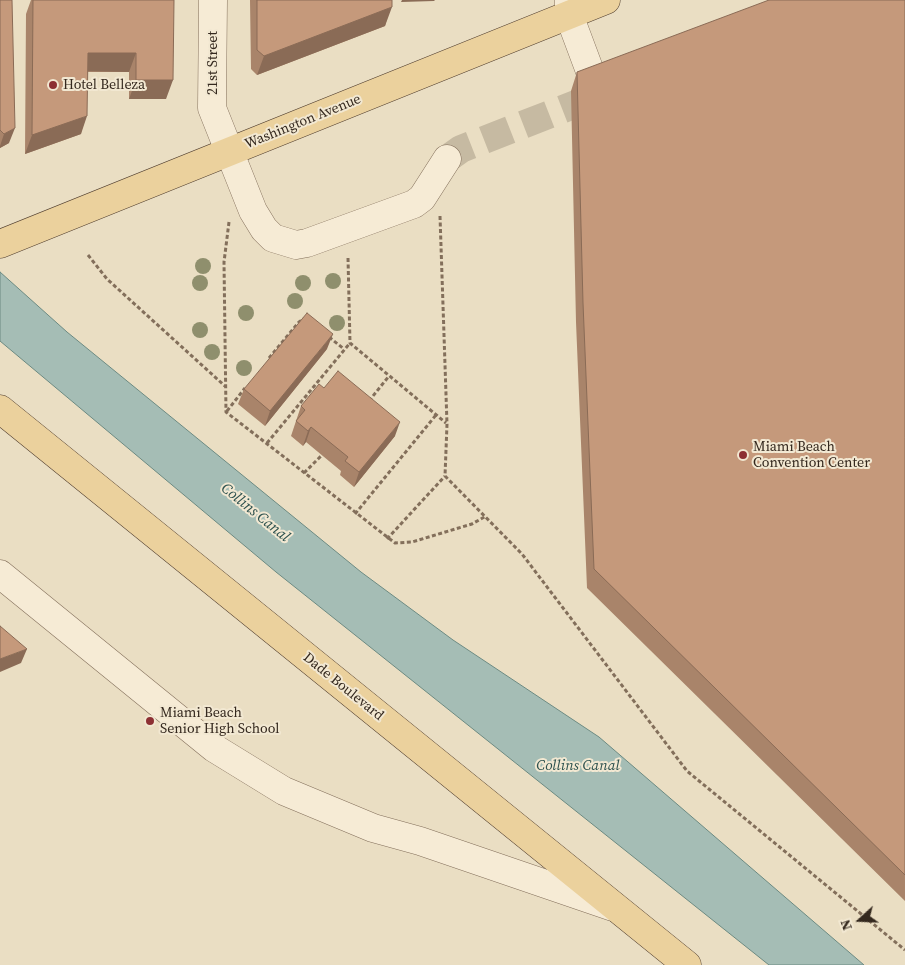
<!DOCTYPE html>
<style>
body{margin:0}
#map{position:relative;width:905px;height:965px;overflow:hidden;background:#eadec3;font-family:"Source Serif 4",serif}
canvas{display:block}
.north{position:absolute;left:835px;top:895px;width:50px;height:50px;-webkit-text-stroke:4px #f2e8d2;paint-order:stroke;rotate:250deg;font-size:14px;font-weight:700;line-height:20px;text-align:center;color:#34281e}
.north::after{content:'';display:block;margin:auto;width:18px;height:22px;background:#34281e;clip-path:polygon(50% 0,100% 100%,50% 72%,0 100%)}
</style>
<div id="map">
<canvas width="905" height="965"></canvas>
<div class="north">N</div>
</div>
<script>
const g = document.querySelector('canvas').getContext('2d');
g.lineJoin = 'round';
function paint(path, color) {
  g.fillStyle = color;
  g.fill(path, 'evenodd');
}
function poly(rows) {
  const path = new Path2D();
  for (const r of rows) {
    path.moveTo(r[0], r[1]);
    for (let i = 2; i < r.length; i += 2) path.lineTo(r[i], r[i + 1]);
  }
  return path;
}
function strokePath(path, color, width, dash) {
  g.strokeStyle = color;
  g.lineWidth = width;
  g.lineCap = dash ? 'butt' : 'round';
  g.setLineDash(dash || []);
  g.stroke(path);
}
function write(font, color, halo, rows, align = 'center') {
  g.font = font + ' "Source Serif 4",serif';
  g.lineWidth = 4;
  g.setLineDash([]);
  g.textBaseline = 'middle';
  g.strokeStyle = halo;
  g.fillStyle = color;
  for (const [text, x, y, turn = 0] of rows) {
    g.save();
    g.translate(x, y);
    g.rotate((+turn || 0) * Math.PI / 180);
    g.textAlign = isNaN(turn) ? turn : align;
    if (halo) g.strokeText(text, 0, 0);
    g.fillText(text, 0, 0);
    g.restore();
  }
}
const water = poly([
 [0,272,67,332,361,572,453,640,599,737,864,965,769,965,276,572,0,341,0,272]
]);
paint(water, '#a5bdb5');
strokePath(water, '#6c8a82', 1);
strokePath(poly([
 [447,159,461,149,599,95,596,87]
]), '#c6baa2', 28, [28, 14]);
const minor = poly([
 [213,0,212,108,253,211,264,229,273,238,296,245,307,243,414,204,422,198,447,159],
 [569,0,569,15,594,82],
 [0,574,214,748,284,791,373,828,420,841,613,907]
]);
const major = poly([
 [0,244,606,0],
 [0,409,687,965]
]);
strokePath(minor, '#836f5b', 29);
strokePath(major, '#513e2f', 29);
strokePath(poly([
 [440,216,447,424,445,476,522,554,687,771,905,950],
 [229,222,224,262,226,412,395,543,412,542,472,524,486,516],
 [88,255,107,279,226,387],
 [348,258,350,343,446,423],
 [329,337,344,349],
 [269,358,299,322,305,318],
 [369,401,389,376],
 [227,411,245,388],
 [267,443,350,343],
 [304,473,322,455],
 [355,514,436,415],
 [387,539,445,476]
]), '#836f5b', 3, [4, 2.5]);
strokePath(minor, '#f6ebd5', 28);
strokePath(major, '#ebd19d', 28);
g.fillStyle = '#8f8f6d';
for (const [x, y] of [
 [203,266],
 [333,281],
 [200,283],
 [303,283],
 [295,301],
 [246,313],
 [337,323],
 [200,330],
 [212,352],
 [244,368]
]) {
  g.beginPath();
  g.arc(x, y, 8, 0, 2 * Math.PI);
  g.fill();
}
paint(poly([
 [0,0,9,143,0,148],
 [31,0,174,0,166,99,129,99,129,72,88,72,81,134,25,154,26,14],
 [250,0,392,0,385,26,257,75,251,69],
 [905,0,905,901,587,588,576,322,571,91,577,72],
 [327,349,265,426,238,404,244,389],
 [301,406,395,436,354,487,340,475,341,471,306,442,303,446,291,436]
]), '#a9846a');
paint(poly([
 [402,0,435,0,434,1,401,2],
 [392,7,385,26,257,75,264,56],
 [88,53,136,53,129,72,81,71],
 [136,80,173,80,166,99,129,99],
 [87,116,81,134,25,154,32,135],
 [15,128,9,143,0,148,0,146,4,134],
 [333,334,327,349,265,426,270,411],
 [400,422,395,436,354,487,359,472],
 [311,427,306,442,303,446,308,431],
 [27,649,21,663,0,672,0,659]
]), '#8a6b56');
const building = poly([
 [0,0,12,0,15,128,4,134,0,130,0,0],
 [33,0,174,0,173,80,136,80,136,53,88,53,87,116,32,135,33,0],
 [257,0,392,0,392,7,264,56,257,50,257,0],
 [769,0,905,0,905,875,594,569,583,303,577,72,769,0],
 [307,313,333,334,270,411,244,389,307,313],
 [338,371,400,422,359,472,345,461,348,457,311,427,308,431,296,421,305,410,301,406,319,384,324,388,338,371],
 [0,626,27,649,0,659,0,626]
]);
paint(building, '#c5997b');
strokePath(building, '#8a6b56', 1);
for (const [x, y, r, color] of [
 [53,85,5,"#8d3033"],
 [743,455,5,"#8d3033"],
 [150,721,5,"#8d3033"]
]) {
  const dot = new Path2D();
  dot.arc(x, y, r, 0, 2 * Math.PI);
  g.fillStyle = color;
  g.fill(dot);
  strokePath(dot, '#f2e8d2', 2);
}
write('14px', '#34281e', '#f2e8d2', [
 ["21st Street",213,63,-90],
 ["Washington Avenue",303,122,-22],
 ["Dade Boulevard",343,687,39]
]);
write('14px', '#34281e', '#f2e8d2', [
 ["Hotel Belleza",63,85],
 ["Miami Beach",753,447],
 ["Convention Center",753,463],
 ["Miami Beach",160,713],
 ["Senior High School",160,729]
], 'left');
write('italic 15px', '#2e524f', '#f2e8d2', [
 ["Collins Canal",255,513,39],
 ["Collins Canal",578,766]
]);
</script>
